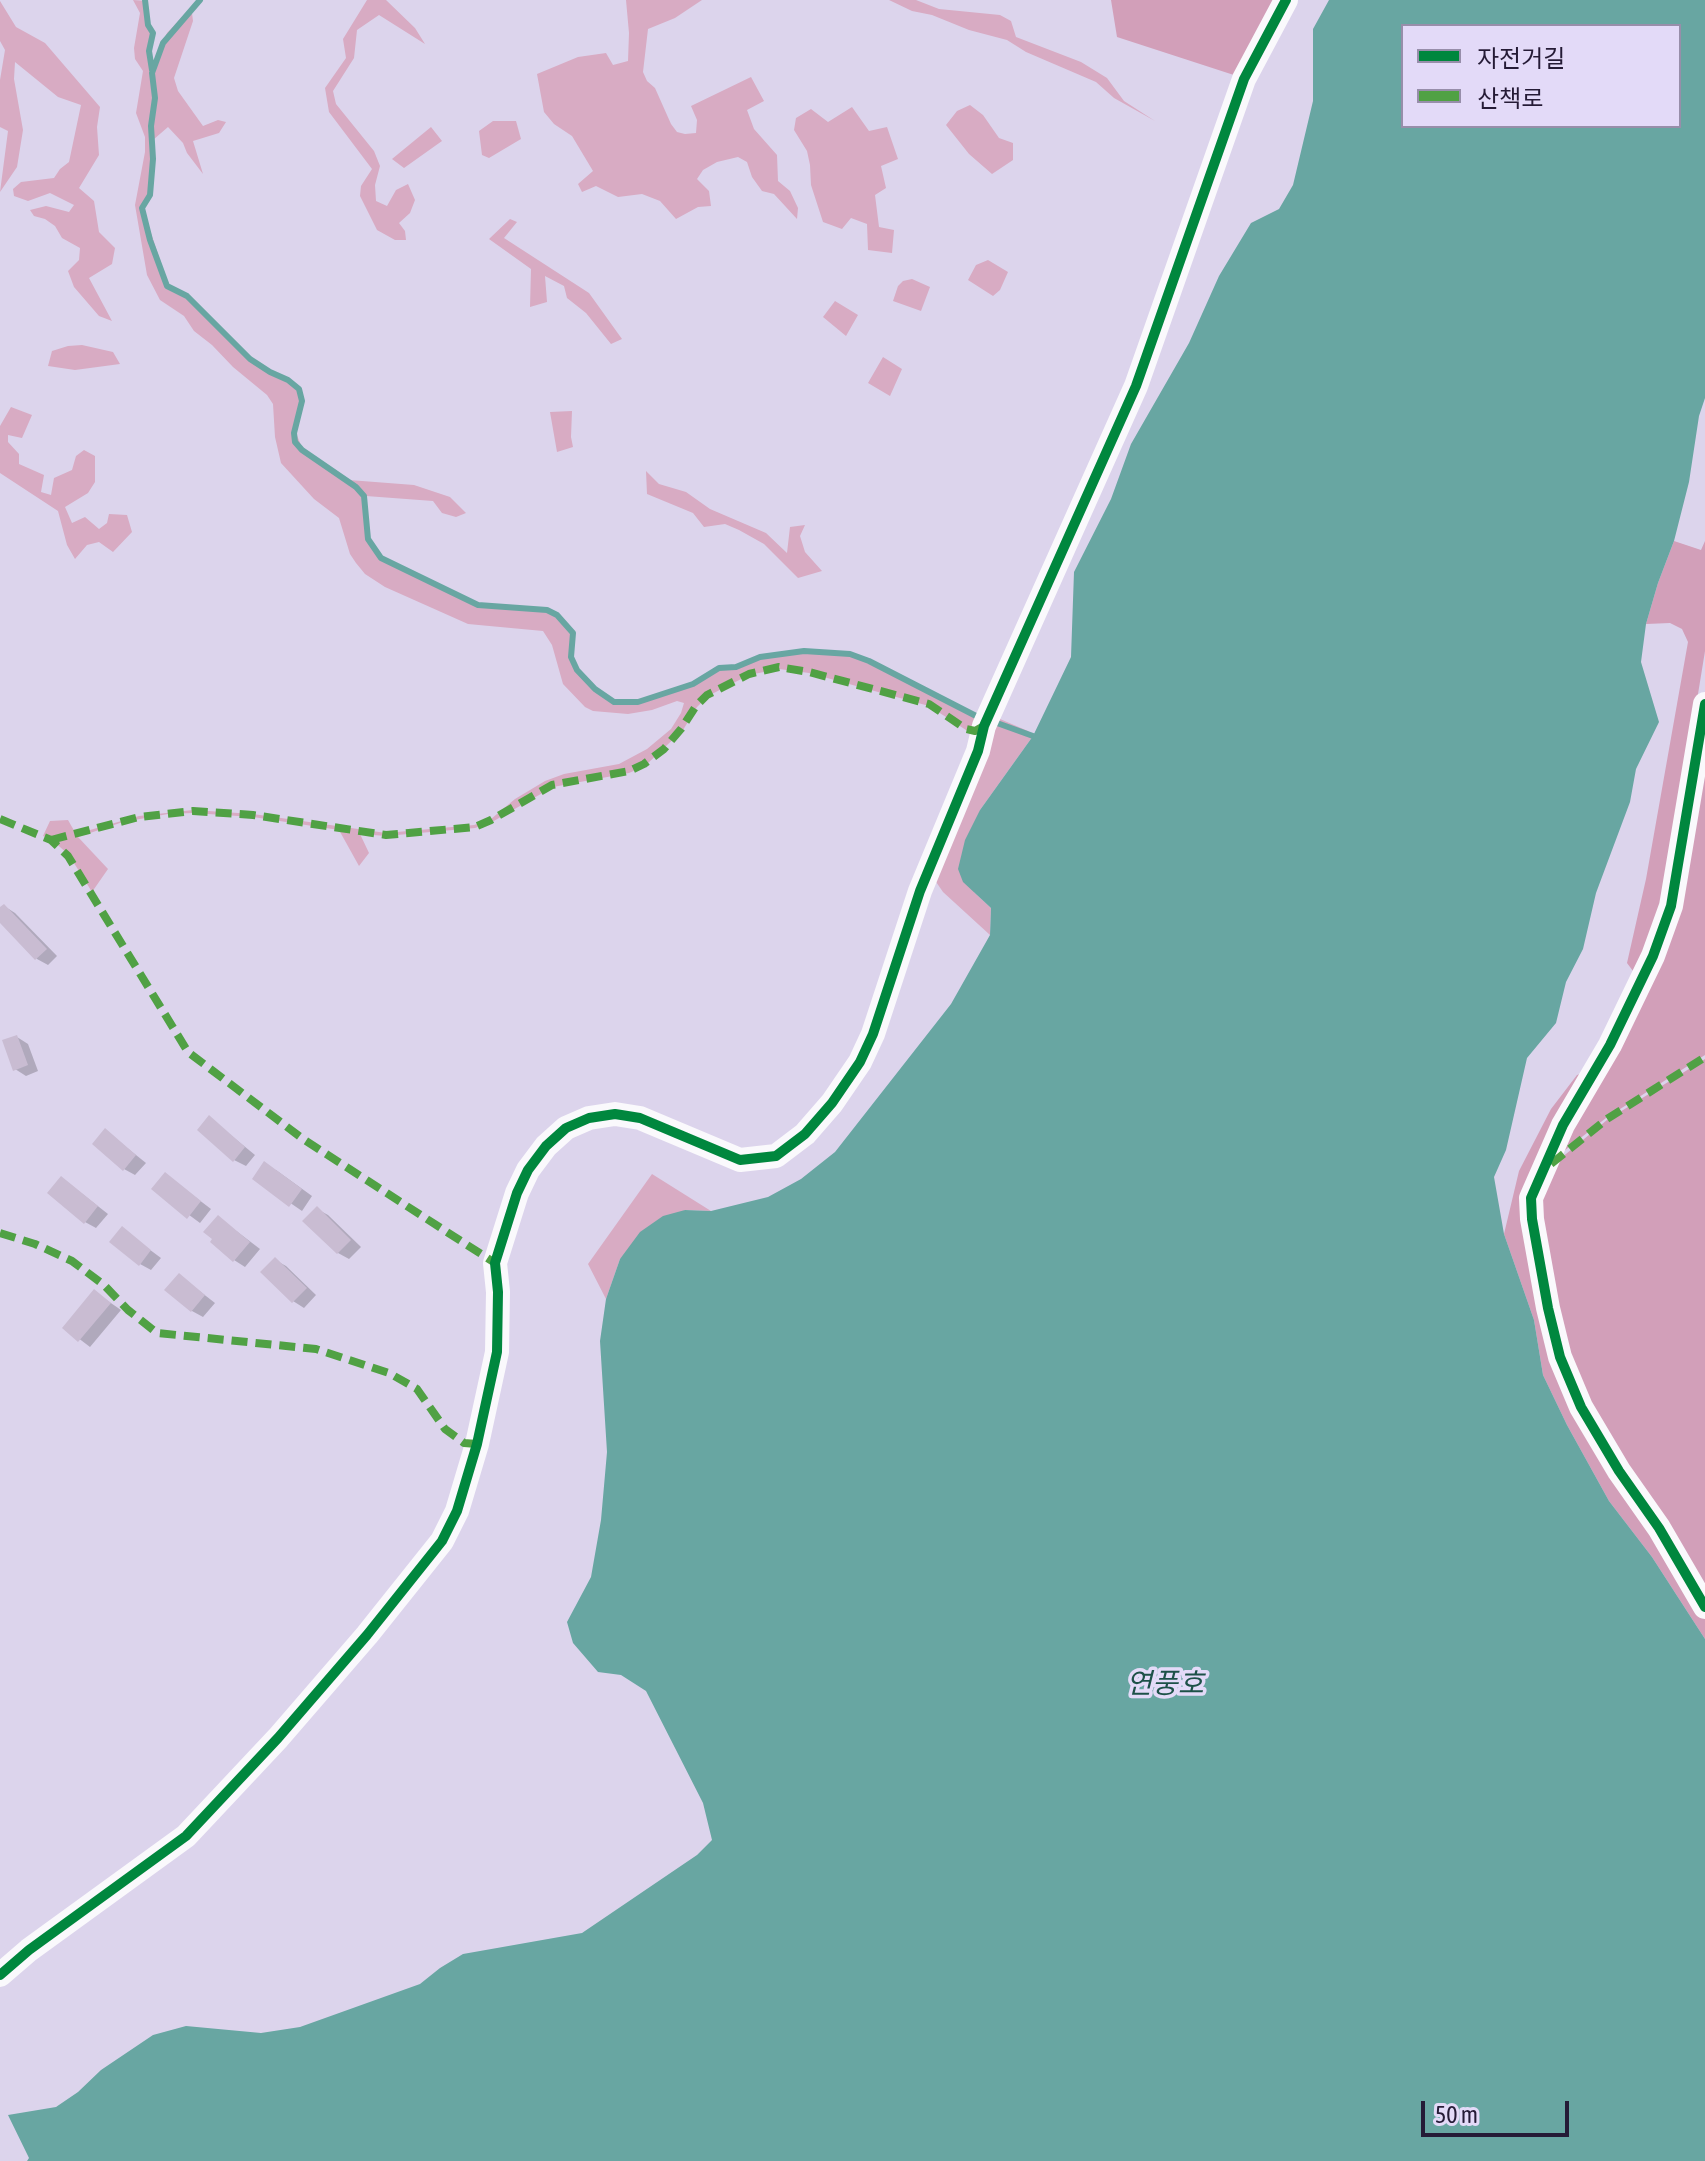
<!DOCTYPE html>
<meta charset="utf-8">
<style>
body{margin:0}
#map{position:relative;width:1705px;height:2161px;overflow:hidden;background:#dcd4ec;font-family:"Asap Condensed","Noto Sans KR",sans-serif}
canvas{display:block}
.legend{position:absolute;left:1401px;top:24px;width:280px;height:104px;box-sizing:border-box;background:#e3daf8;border:2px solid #978eaa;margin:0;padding:10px 14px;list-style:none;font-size:24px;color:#251b36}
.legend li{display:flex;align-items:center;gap:16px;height:40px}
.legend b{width:40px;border:2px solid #978eaa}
.scale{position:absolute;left:1421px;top:2101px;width:148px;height:36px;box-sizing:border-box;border:4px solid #251b36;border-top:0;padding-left:10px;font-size:24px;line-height:28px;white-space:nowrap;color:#251b36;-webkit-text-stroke:6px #e3daf8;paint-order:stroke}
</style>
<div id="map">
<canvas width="1705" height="2161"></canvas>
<ul class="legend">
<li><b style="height:10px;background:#00873e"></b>자전거길</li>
<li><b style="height:10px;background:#50a144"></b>산책로</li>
</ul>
<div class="scale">50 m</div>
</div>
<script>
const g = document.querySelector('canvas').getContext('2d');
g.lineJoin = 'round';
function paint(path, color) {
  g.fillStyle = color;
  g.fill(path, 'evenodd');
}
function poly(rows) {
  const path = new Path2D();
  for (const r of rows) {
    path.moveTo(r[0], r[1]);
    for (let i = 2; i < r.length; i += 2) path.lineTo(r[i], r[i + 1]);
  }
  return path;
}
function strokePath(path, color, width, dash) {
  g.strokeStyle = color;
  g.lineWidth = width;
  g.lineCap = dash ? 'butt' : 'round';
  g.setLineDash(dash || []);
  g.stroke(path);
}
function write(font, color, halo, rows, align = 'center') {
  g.font = font + ' "Asap Condensed","Noto Sans KR",sans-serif';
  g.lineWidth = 7;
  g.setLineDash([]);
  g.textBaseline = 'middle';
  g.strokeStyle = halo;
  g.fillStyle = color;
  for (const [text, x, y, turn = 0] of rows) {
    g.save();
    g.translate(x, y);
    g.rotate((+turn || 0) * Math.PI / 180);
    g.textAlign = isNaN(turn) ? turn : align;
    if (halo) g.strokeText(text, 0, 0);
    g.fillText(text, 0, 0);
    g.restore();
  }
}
paint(poly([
 [133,0,147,1,149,24,154,33,150,51,153,63,167,33,198,0,202,0,192,13,193,21,174,78,178,91,203,126,218,120,226,122,219,133,193,141,203,174,187,153,183,143,168,127,153,140,155,159,151,196,143,209,168,284,188,295,251,358,270,371,289,378,300,388,303,401,296,433,303,450,349,480,414,485,450,497,466,513,456,517,442,513,433,501,366,496,370,538,382,557,478,604,547,609,558,614,575,632,573,657,578,669,596,688,615,700,638,701,661,694,692,683,719,666,736,665,759,655,805,649,831,651,850,652,886,667,984,718,976,732,966,730,929,706,809,673,779,669,749,675,708,696,697,707,683,730,645,766,629,773,553,787,492,822,475,828,386,836,360,834,369,853,359,866,339,830,253,817,193,813,168,814,123,822,78,837,108,869,92,892,69,855,51,839,43,836,50,821,68,820,76,834,139,816,193,810,253,814,386,833,474,825,491,819,515,799,545,781,564,774,619,764,647,749,671,729,681,713,684,703,677,701,652,710,628,714,593,711,585,707,563,684,552,645,543,631,468,624,385,587,365,574,356,563,350,554,339,518,314,499,281,463,275,437,273,404,267,395,233,367,212,345,194,331,184,316,160,300,147,275,135,205,145,152,145,137,136,113,143,71,135,59,134,48,140,13],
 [367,0,386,0,415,28,425,44,379,15,357,30,354,58,333,91,336,104,374,151,380,166,375,185,376,201,387,206,396,190,408,184,415,200,410,213,399,223,405,231,406,240,395,240,377,230,360,196,361,186,372,169,329,112,325,88,346,58,343,39],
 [626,0,702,0,675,18,648,29,643,72,647,81,655,88,671,124,677,132,685,134,696,133,697,120,691,106,751,77,764,101,747,110,754,129,777,155,778,181,790,191,798,208,797,219,774,194,762,191,752,177,747,162,738,157,717,162,703,170,697,179,709,191,711,206,698,207,676,219,660,201,642,194,618,197,596,186,582,192,578,184,593,171,572,136,554,124,544,112,537,74,578,57,606,53,613,65,628,61,629,33],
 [889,0,916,0,939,9,1000,15,1011,21,1016,37,1081,62,1107,78,1124,101,1155,121,1114,98,1096,82,1026,52,1007,40,969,30,932,15,912,11],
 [0,1,16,27,45,43,100,107,97,127,99,155,79,188,94,201,99,232,115,248,112,264,89,278,112,321,99,316,74,287,68,271,79,260,80,248,62,238,55,226,45,219,34,216,30,210,46,206,69,212,74,205,50,193,28,201,14,196,13,189,21,182,54,178,60,169,69,162,81,105,58,97,15,62,14,79,23,130,17,167,0,192,8,131,0,127,0,80,5,50,0,41],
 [970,105,983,115,999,138,1013,143,1013,160,992,174,969,154,946,125,957,111],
 [852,107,869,131,887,127,898,159,881,166,886,188,875,195,879,227,894,230,892,253,868,250,867,224,851,218,842,229,823,222,811,185,810,165,807,151,794,130,796,118,811,109,828,122],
 [493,121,516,121,521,139,489,158,482,155,479,131],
 [431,127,442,141,404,168,392,159],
 [510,219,517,222,504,238,589,293,622,339,611,344,586,313,567,298,564,286,545,276,547,302,530,307,531,269,489,239],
 [988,260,1008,272,1000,290,993,296,968,280,976,265],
 [912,279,930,287,921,311,893,301,898,286,903,281],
 [835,301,858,315,846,336,823,317],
 [82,345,113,352,120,364,75,370,48,366,52,351,68,346],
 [883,357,902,369,890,396,868,383],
 [11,407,32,415,22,438,8,435,8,442,19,454,19,464,44,475,41,492,51,495,54,478,72,470,76,456,84,450,95,456,95,482,88,493,65,507,72,523,85,517,99,529,107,523,109,514,127,515,132,532,113,552,99,542,87,545,75,559,67,545,58,511,0,473,0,426],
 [572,411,571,437,573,447,557,452,550,412],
 [646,471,659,484,686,492,710,509,766,533,787,553,790,527,805,525,800,536,805,552,822,571,798,578,764,544,739,530,725,524,704,527,693,513,647,494],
 [993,716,1028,731,1033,736,980,810,974,892,991,908,990,935,943,892,932,876],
 [652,1174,711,1211,685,1210,620,1259,606,1299,588,1264]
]), '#d8abc3');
paint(poly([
 [1111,0,1280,0,1240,77,1117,37],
 [1674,541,1701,550,1705,541,1705,651,1662,915,1636,975,1627,963,1646,879,1688,642,1682,629,1670,623,1646,624,1658,583],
 [1705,730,1705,1055,1606,1118,1550,1162,1633,1009],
 [1705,1059,1705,1593,1575,1376,1538,1220,1543,1173,1607,1120],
 [1586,1072,1547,1145,1532,1276,1645,1519,1705,1619,1705,1639,1652,1557,1609,1501,1567,1425,1543,1375,1534,1320,1504,1234,1519,1171,1551,1109,1577,1075]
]), '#d29fb9');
paint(poly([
 [1329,0,1705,0,1705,398,1699,416,1689,482,1674,541,1658,583,1646,624,1641,662,1659,722,1636,769,1630,802,1596,893,1583,949,1566,982,1556,1023,1527,1058,1506,1150,1494,1177,1504,1234,1534,1320,1543,1375,1567,1425,1609,1501,1652,1557,1705,1639,1705,2161,27,2161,29,2158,8,2115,56,2107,78,2092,101,2070,153,2035,186,2026,261,2033,300,2027,420,1984,440,1968,463,1954,582,1933,697,1855,712,1840,703,1803,646,1691,621,1675,598,1672,573,1643,567,1622,591,1577,601,1520,607,1452,600,1341,606,1299,620,1259,640,1232,663,1216,685,1210,711,1211,768,1197,801,1179,835,1152,951,1004,990,935,991,908,963,882,958,869,965,840,980,810,1033,736,1071,657,1074,572,1111,499,1131,444,1189,343,1219,276,1251,223,1279,209,1293,185,1313,101,1313,29],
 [1403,26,1679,26,1679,126,1403,126]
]), '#68a6a2');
paint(poly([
 [4,906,15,913,57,956,48,965,37,959,0,920,0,910],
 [17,1037,28,1044,38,1071,26,1076,15,1069],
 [210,1118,255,1155,246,1166,234,1160],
 [106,1131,146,1163,135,1175,124,1169],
 [276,1170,312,1196,302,1211,254,1178],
 [165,1174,211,1209,200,1223,154,1189],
 [62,1178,108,1214,96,1228,85,1222],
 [317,1209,328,1215,361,1247,349,1259,338,1253,305,1221],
 [218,1217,260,1249,245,1267,234,1260,215,1239],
 [122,1229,161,1258,151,1270,140,1264],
 [275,1260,286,1266,316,1295,304,1308,293,1301],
 [179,1275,215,1303,203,1317,192,1311],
 [95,1292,121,1310,90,1347,65,1328]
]), '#0003');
strokePath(poly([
 [145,0,148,25,153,33,149,51,152,70],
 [200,0,163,43,152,73,155,98,151,126,153,159,150,195,142,208,150,240,167,286,187,296,250,359,270,372,288,380,299,389,302,401,294,433,295,442,302,450,356,487,364,496,368,539,381,558,478,605,547,610,557,615,573,633,571,657,577,670,595,689,614,702,638,702,693,684,719,668,736,667,760,657,804,651,850,654,869,661,980,718],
 [997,723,1033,736]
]), '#68a6a2', 6);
paint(poly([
 [4,904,47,949,35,960,0,923,0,907],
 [17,1035,28,1065,13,1071,2,1040],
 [209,1115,245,1147,233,1162,197,1130],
 [105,1128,136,1155,123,1171,92,1144],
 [264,1161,302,1189,289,1207,252,1179],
 [165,1172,201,1201,187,1219,151,1189],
 [61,1176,98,1206,84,1224,47,1193],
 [317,1206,351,1240,337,1254,302,1221],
 [218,1215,250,1242,233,1262,210,1242,212,1239,203,1232],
 [122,1226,151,1250,139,1266,109,1242],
 [275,1257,307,1288,292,1303,260,1272],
 [179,1273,205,1295,191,1312,164,1290],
 [94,1289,111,1303,78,1342,62,1328]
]), '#c9bcd2');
strokePath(poly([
 [1705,704,1671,906,1653,956,1610,1045,1563,1125,1531,1198,1532,1219,1548,1308,1560,1357,1581,1407,1619,1471,1659,1528,1705,1607],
 [0,1975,29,1950,186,1836,278,1738,367,1635,442,1541,457,1511,477,1444,497,1352,498,1292,495,1263,517,1193,528,1170,546,1146,566,1128,589,1118,615,1114,640,1118,740,1160,776,1156,805,1134,832,1103,860,1062,873,1034,920,891,978,751,984,726,1136,386,1244,79,1286,0]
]), '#faf9fc', 24);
strokePath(poly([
 [0,819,51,840,68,856,188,1052,303,1139,495,1263],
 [51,840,139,817,193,811,253,815,386,835,475,827,491,820,552,785,629,771,644,764,664,749,681,729,696,706,707,695,749,674,779,667,809,672,929,704,966,729,975,731,984,726],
 [1551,1164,1607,1119,1705,1057],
 [0,1233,35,1244,72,1261,104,1285,128,1310,157,1333,316,1349,389,1373,417,1389,445,1429,464,1443,477,1444]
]), '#50a144', 8, [16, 8]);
strokePath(poly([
 [1705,704,1671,906,1653,956,1610,1045,1563,1125,1531,1198,1532,1219,1548,1308,1560,1357,1581,1407,1619,1471,1659,1528,1705,1607],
 [0,1975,29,1950,186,1836,278,1738,367,1635,442,1541,457,1511,477,1444,497,1352,498,1292,495,1263,517,1193,528,1170,546,1146,566,1128,589,1118,615,1114,640,1118,740,1160,776,1156,805,1134,832,1103,860,1062,873,1034,920,891,978,751,984,726,1136,386,1244,79,1286,0]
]), '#00873e', 10);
write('italic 28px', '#1d5148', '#e3daf8', [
 ["연풍호",1165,1684]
]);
</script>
